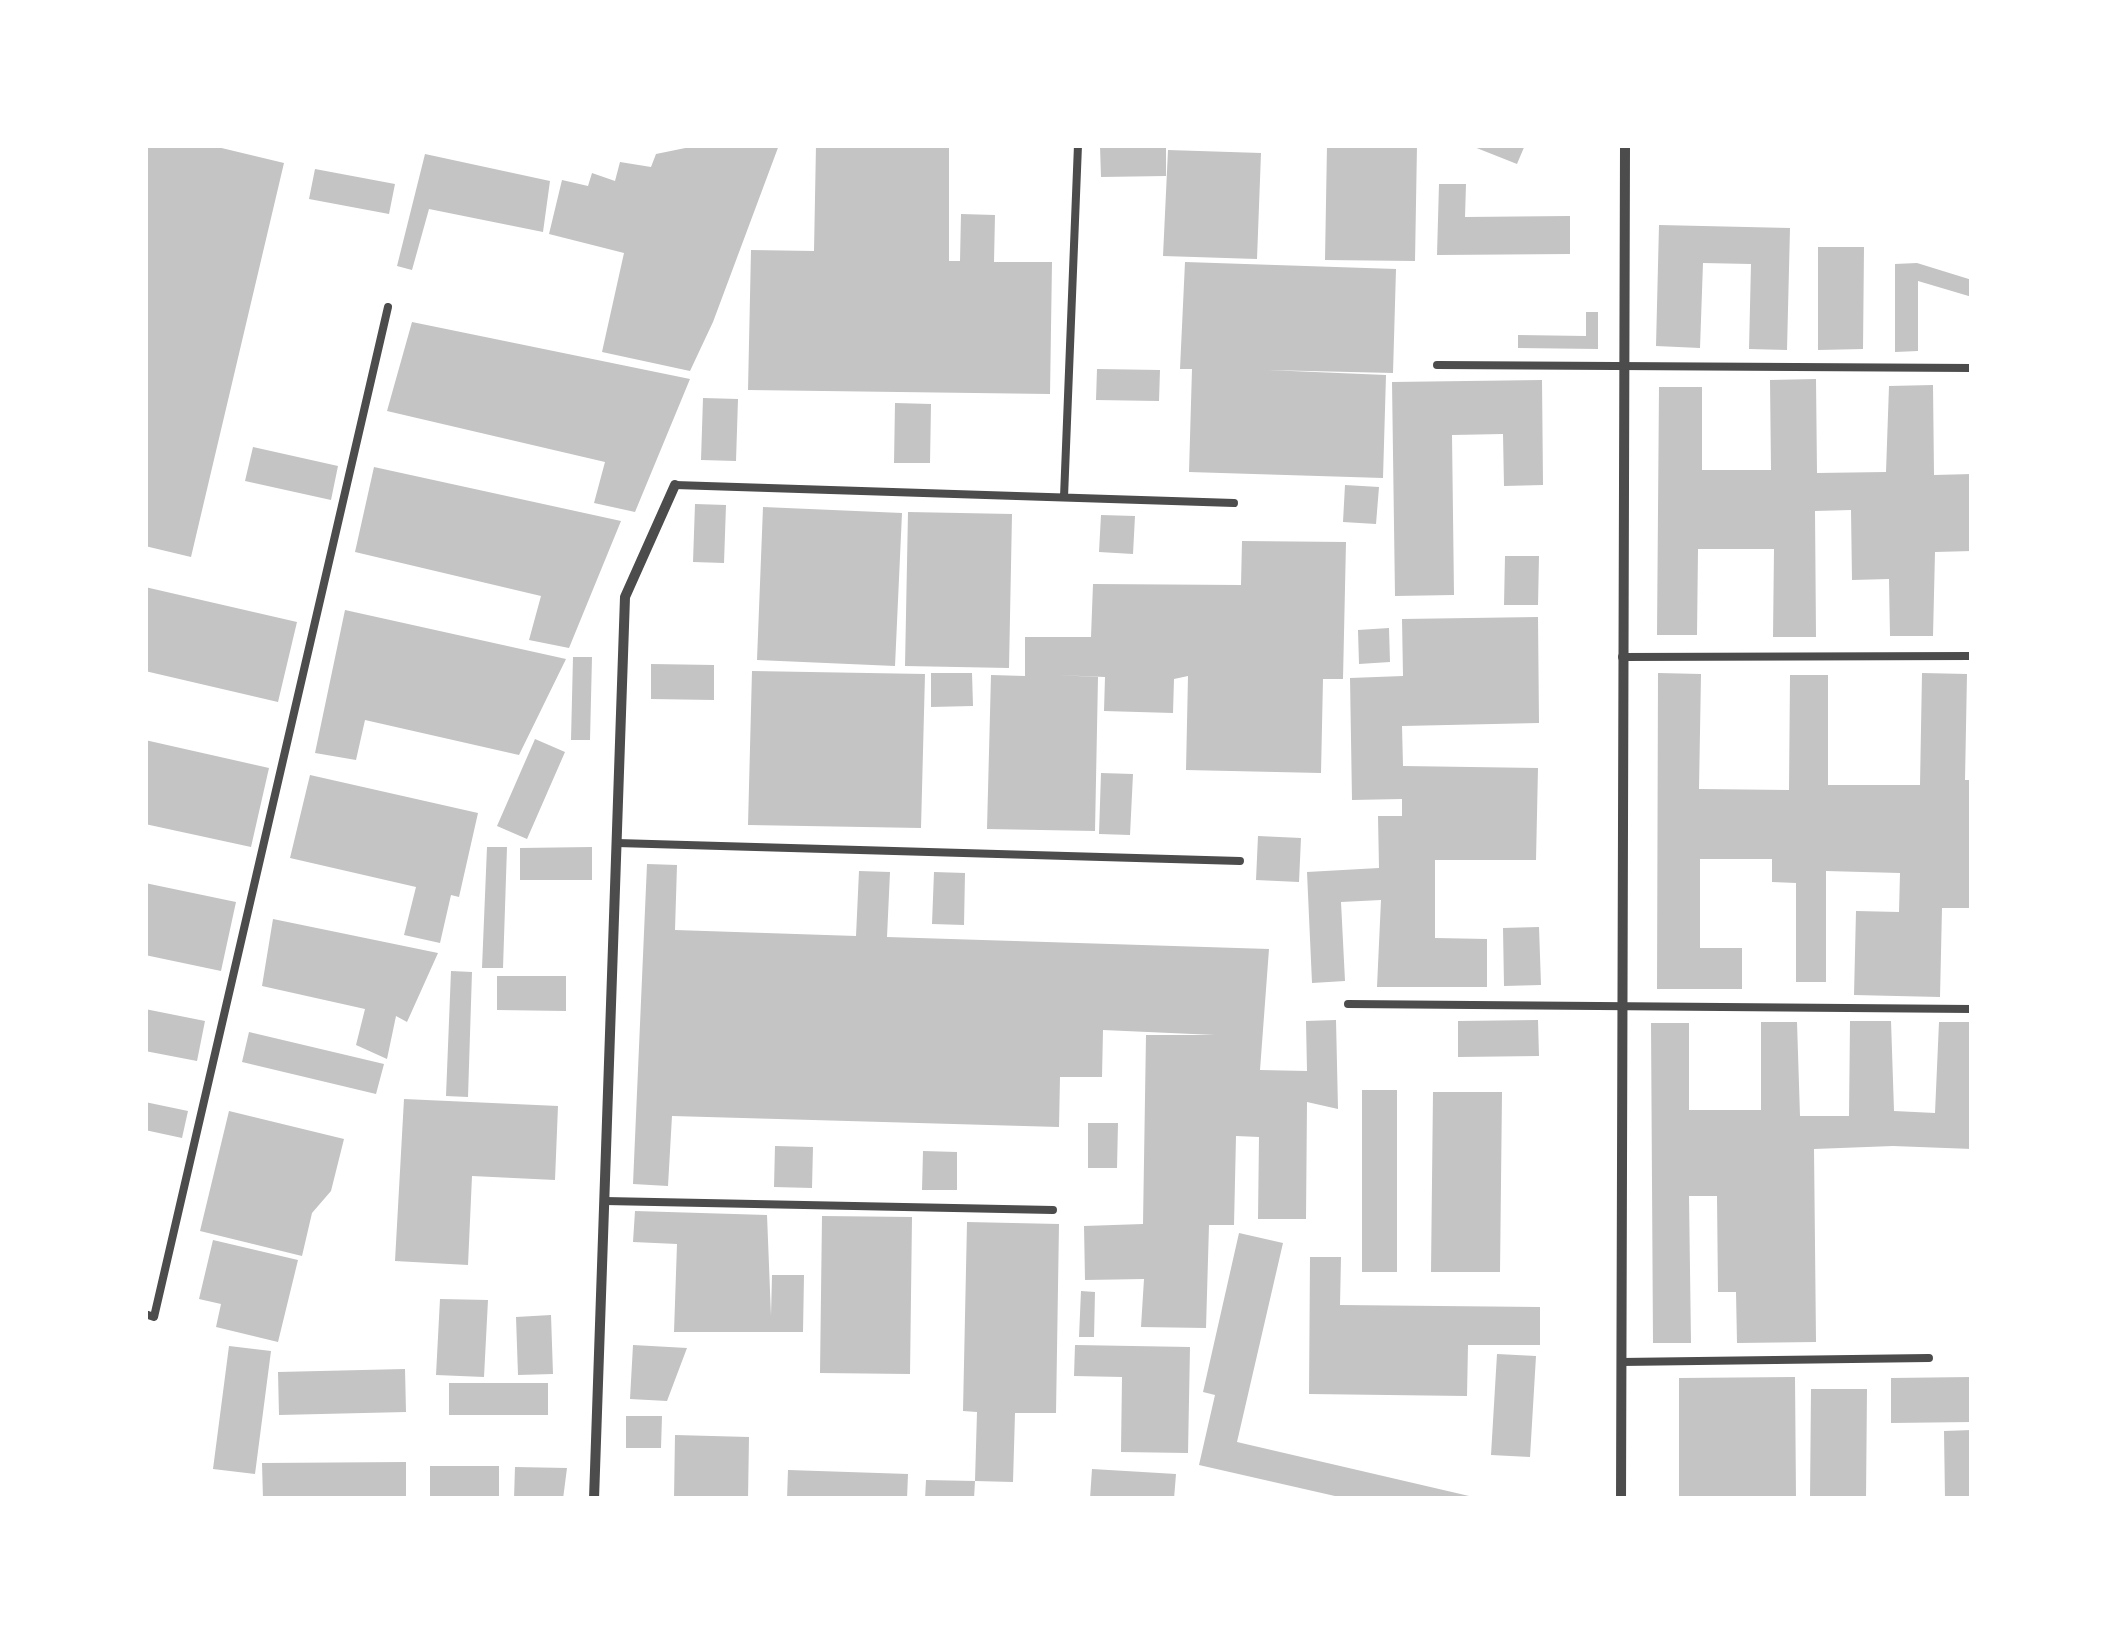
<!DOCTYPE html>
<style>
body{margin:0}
#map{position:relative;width:2117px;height:1644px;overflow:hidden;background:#fff;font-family:Commissioner,sans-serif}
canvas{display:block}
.frame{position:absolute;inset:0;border:148px solid #fff;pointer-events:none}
</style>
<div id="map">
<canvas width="2117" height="1644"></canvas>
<div class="frame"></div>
</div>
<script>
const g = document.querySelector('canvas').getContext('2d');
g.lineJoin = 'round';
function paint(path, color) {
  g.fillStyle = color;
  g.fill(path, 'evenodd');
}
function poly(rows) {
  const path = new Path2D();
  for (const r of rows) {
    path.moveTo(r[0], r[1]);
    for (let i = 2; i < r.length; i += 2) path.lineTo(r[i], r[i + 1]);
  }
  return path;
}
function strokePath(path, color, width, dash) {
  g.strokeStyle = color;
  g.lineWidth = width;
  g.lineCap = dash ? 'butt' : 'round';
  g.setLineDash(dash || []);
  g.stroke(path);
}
paint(poly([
 [145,145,209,145,284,163,191,557,145,546],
 [700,145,779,145,713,322,690,371,602,352,624,253,549,234,562,180,588,186,592,173,615,181,620,162,651,167,656,154],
 [816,145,949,145,949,261,960,261,961,214,995,215,994,262,1052,262,1050,394,748,390,751,250,814,251],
 [1155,145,1166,145,1166,176,1101,177,1100,146],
 [1327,145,1417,145,1415,261,1325,260],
 [1469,145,1525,145,1517,164],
 [1168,150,1261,153,1257,259,1163,256],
 [425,154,550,181,543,232,429,209,412,270,397,266],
 [315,169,395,184,389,214,309,199],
 [1439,184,1466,184,1465,217,1570,216,1570,254,1437,255],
 [1659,225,1790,228,1787,350,1749,349,1751,264,1703,263,1700,348,1656,346],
 [1818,247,1864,247,1863,349,1818,350],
 [1185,262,1396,269,1393,373,1267,370,1386,375,1383,478,1189,472,1192,369,1180,369],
 [1917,263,1972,280,1972,297,1918,281,1918,351,1895,352,1895,264],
 [1586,312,1598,312,1598,349,1518,348,1518,335,1586,336],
 [412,322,690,379,635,512,594,503,605,462,387,411],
 [1097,369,1160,370,1159,401,1096,400],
 [1816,379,1817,473,1886,472,1889,386,1933,385,1934,475,1972,474,1972,551,1935,552,1933,636,1890,636,1889,579,1852,580,1851,510,1815,511,1816,637,1773,637,1774,549,1698,549,1697,635,1657,635,1659,387,1702,387,1702,470,1771,470,1770,380],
 [1542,380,1543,485,1504,486,1503,434,1452,435,1454,595,1395,596,1392,382],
 [703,398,738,399,736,461,701,460],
 [895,403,931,404,930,463,894,463],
 [253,447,338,466,331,500,245,481],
 [374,467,621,521,569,648,529,640,541,596,355,552],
 [1345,485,1379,487,1376,524,1343,522],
 [695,504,726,505,724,563,693,562],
 [763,507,902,513,895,666,757,660],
 [908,512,1012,514,1009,668,905,666],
 [1101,515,1135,516,1133,554,1099,552],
 [1242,541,1346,542,1343,679,1323,679,1321,773,1186,770,1188,676,1174,679,1173,713,1104,711,1105,677,1056,675,1098,677,1095,831,987,829,991,675,1025,676,1025,637,1091,637,1093,584,1241,585],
 [1505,556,1539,556,1538,605,1504,605],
 [145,587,297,622,278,702,145,671],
 [345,610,566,659,519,755,365,720,356,760,315,753],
 [1538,617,1539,723,1402,726,1403,766,1538,768,1536,860,1435,860,1435,938,1487,939,1487,987,1377,987,1381,900,1341,902,1345,981,1312,983,1307,872,1379,868,1378,816,1402,816,1402,799,1352,800,1350,678,1403,676,1402,619],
 [1389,628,1390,662,1359,664,1358,630],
 [573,657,592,657,590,740,571,740],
 [651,664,714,665,714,700,651,699],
 [752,671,925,674,921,828,748,825],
 [931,673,972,673,973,706,931,707],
 [1658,673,1701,674,1699,789,1789,790,1790,675,1828,675,1828,785,1920,785,1922,673,1967,674,1965,780,1972,780,1972,908,1942,908,1940,997,1854,995,1856,911,1899,912,1900,873,1826,871,1826,982,1796,982,1796,883,1772,882,1772,859,1700,859,1700,948,1742,948,1742,989,1657,989],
 [535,739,565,752,527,839,497,826],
 [145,740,269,768,251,847,145,824],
 [1101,773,1133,774,1130,835,1099,834],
 [310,775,478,813,459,897,451,895,440,943,404,935,416,887,290,858],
 [1258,836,1301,838,1299,882,1256,880],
 [487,847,507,847,503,968,482,968],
 [592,847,592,880,520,880,520,848],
 [647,864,677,865,675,930,856,936,859,871,890,872,887,937,1269,949,1260,1070,1307,1071,1306,1021,1336,1020,1338,1109,1307,1102,1306,1219,1258,1219,1259,1137,1236,1136,1234,1225,1209,1225,1206,1328,1141,1327,1144,1279,1085,1280,1084,1226,1143,1224,1146,1035,1215,1035,1103,1030,1102,1077,1060,1077,1059,1127,672,1116,668,1186,633,1184],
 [934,872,965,873,964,925,932,924],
 [145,883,236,902,221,971,145,955],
 [273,919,438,953,407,1022,396,1016,387,1059,356,1045,365,1009,262,986],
 [1539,927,1541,985,1504,986,1503,928],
 [451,971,472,972,468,1097,446,1096],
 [497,976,566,976,566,1011,497,1010],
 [145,1009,205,1021,197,1061,145,1051],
 [1538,1020,1539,1056,1458,1057,1458,1021],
 [1850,1021,1891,1021,1894,1111,1935,1113,1939,1022,1972,1022,1972,1149,1893,1146,1814,1149,1816,1342,1737,1343,1736,1292,1718,1292,1717,1196,1689,1196,1691,1343,1653,1343,1651,1023,1689,1023,1689,1110,1761,1110,1761,1022,1797,1022,1800,1116,1849,1116],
 [249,1032,384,1064,376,1094,242,1062],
 [1362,1090,1397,1090,1397,1272,1362,1272],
 [1433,1092,1502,1092,1500,1272,1431,1272],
 [404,1099,558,1106,555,1180,472,1176,468,1265,395,1261],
 [145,1102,188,1111,182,1138,145,1130],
 [229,1111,344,1139,331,1191,312,1213,302,1256,200,1231],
 [1088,1123,1118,1123,1117,1168,1088,1168],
 [775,1146,813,1147,812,1188,774,1187],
 [923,1151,957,1152,957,1190,922,1190],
 [635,1211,767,1215,771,1316,772,1275,804,1275,803,1332,674,1332,677,1244,633,1242],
 [822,1216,912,1217,910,1374,820,1373],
 [967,1222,1059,1224,1056,1413,1015,1413,1013,1482,975,1481,977,1412,963,1411],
 [1239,1233,1283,1243,1237,1442,1482,1499,1348,1499,1199,1465,1215,1395,1203,1392],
 [213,1240,298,1260,278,1342,216,1327,221,1304,199,1299],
 [1310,1257,1341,1257,1340,1305,1540,1307,1540,1345,1468,1345,1467,1396,1309,1394],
 [1081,1291,1095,1292,1094,1337,1079,1337],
 [440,1299,488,1300,484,1377,436,1375],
 [551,1315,553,1374,518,1375,516,1317],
 [633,1345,687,1348,667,1401,630,1399],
 [1075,1345,1190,1347,1188,1453,1121,1452,1122,1377,1074,1376],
 [229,1346,271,1351,255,1474,213,1469],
 [1497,1354,1536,1356,1530,1457,1491,1455],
 [405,1369,406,1412,279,1415,278,1372],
 [1795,1377,1796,1499,1679,1499,1679,1378],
 [1972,1377,1972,1422,1891,1423,1891,1378],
 [449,1383,548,1383,548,1415,449,1415],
 [1811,1389,1867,1389,1866,1499,1810,1499],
 [626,1416,662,1416,661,1448,626,1448],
 [1972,1430,1972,1499,1945,1499,1944,1431],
 [675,1435,749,1437,748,1499,674,1499],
 [406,1462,406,1499,263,1499,262,1463],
 [430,1466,499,1466,499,1499,430,1499],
 [515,1467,567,1468,563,1499,514,1499],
 [1092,1469,1176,1474,1174,1499,1090,1499],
 [788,1470,908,1474,907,1499,787,1499],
 [926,1480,975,1481,974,1499,925,1499]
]), '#c4c4c4');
strokePath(poly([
 [1437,365,1972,368],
 [675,485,1234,503],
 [1064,497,1078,145],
 [1622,657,1972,656],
 [617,843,1240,861],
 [1348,1004,1972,1009],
 [605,1201,1053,1210],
 [145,1314,154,1317,388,307],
 [1621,1362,1929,1358]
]), '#4c4c4c', 8);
strokePath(poly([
 [594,1499,625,597,675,485],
 [1621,1499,1625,145]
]), '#4c4c4c', 10);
</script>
